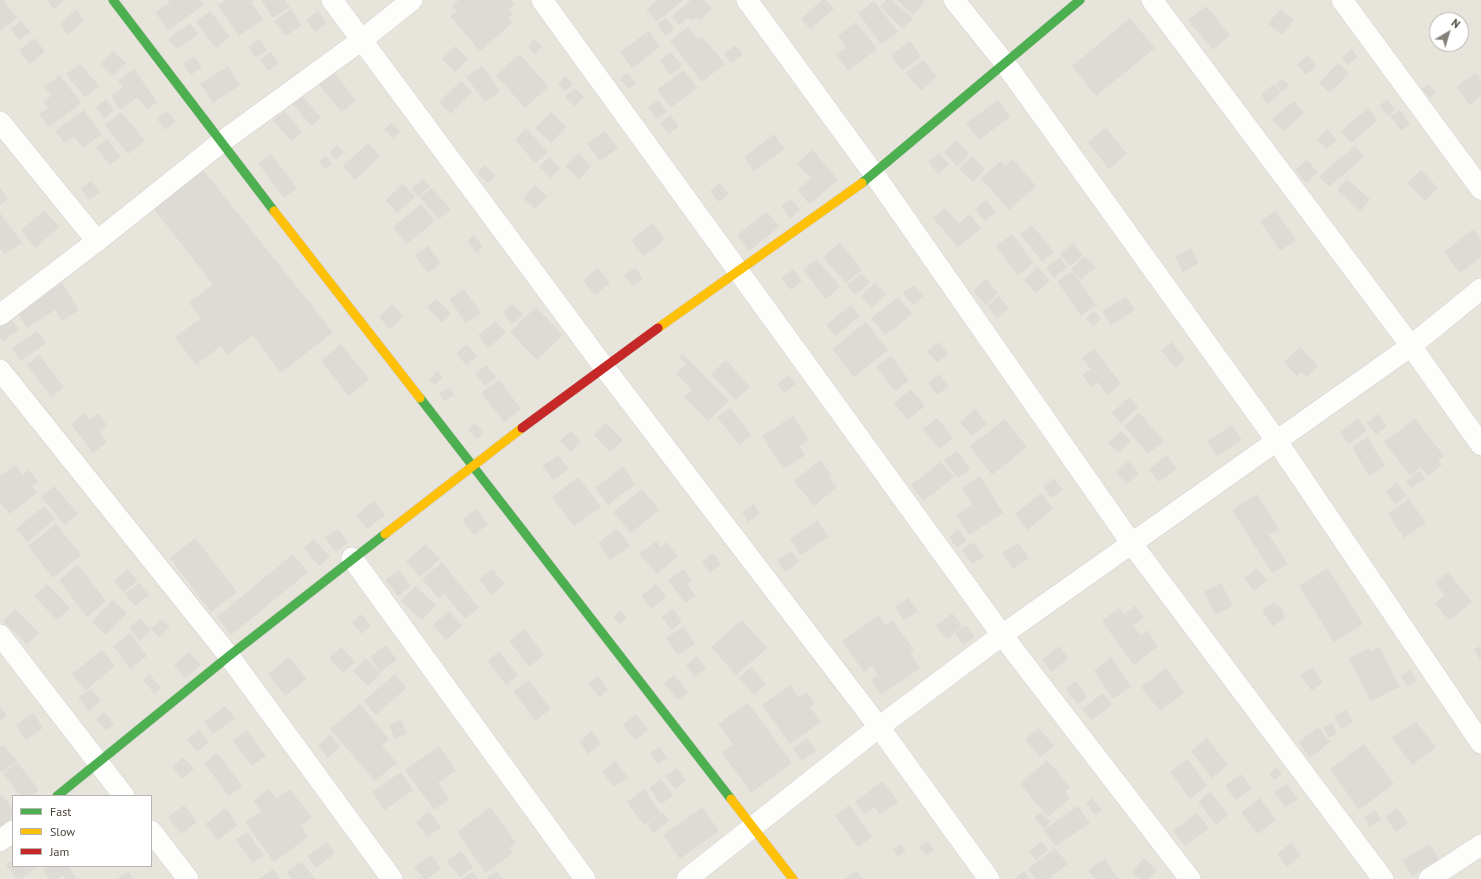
<!DOCTYPE html>
<style>
body{margin:0}
#map{position:relative;width:1481px;height:879px;overflow:hidden;background:#f4f2ee;font-family:"PT Sans",sans-serif}
canvas{display:block}
.legend{position:absolute;left:12px;top:795px;width:140px;height:72px;box-sizing:border-box;background:#fff;border:1px solid #b7b4b0;margin:0;padding:5px 7px;list-style:none;font-size:12px;color:#4b4439}
.legend li{display:flex;align-items:center;gap:8px;height:20px}
.legend b{width:20px;border:1px solid #b7b4b0}
.north{position:absolute;left:1429px;top:12px;width:40px;height:40px;box-sizing:border-box;background:#fff;border:1px solid #b7b4b0;border-radius:50%;rotate:38deg;font-size:11px;font-weight:700;line-height:16px;text-align:center;color:#4b4439}
.north::after{content:'';display:block;margin:auto;width:14px;height:18px;background:#868178;clip-path:polygon(50% 0,100% 100%,50% 72%,0 100%)}
</style>
<div id="map">
<canvas width="1481" height="879"></canvas>
<ul class="legend">
<li><b style="height:5px;background:#4caf50"></b>Fast</li>
<li><b style="height:5px;background:#ffc107"></b>Slow</li>
<li><b style="height:5px;background:#c62828"></b>Jam</li>
</ul>
<div class="north">N</div>
</div>
<script>
const g = document.querySelector('canvas').getContext('2d');
g.lineJoin = 'round';
function paint(path, color) {
  g.fillStyle = color;
  g.fill(path, 'evenodd');
}
function poly(rows) {
  const path = new Path2D();
  for (const r of rows) {
    path.moveTo(r[0], r[1]);
    for (let i = 2; i < r.length; i += 2) path.lineTo(r[i], r[i + 1]);
  }
  return path;
}
function strokePath(path, color, width, dash) {
  g.strokeStyle = color;
  g.lineWidth = width;
  g.lineCap = dash ? 'butt' : 'round';
  g.setLineDash(dash || []);
  g.stroke(path);
}
paint(poly([
 [0,0,1481,0,1481,879,0,879],
 [1437,20,1461,20,1461,44,1437,44],
 [13,796,151,796,151,866,13,866]
]), '#e7e4dc');
paint(poly([
 [0,0,3,0,17,18,0,31],
 [47,0,64,0,54,9],
 [168,0,201,0,204,5,168,30,155,12,170,2],
 [226,0,255,0,251,2,263,19,239,36,218,5],
 [261,0,285,0,290,7,273,18],
 [459,0,510,0,515,5,509,10,513,14,508,18,512,23,480,51,450,16,457,11,452,6],
 [658,0,683,0,657,22,646,10],
 [691,0,704,0,712,9,699,21,696,17,691,21,688,18,679,25,672,17],
 [822,0,826,0,834,9,810,29,801,19],
 [886,0,892,0,913,19,903,29,880,7],
 [897,0,923,0,925,2,913,15],
 [874,1,898,32,881,44,858,13],
 [1206,6,1230,35,1213,50,1188,20],
 [76,9,84,20,68,35,60,24],
 [291,9,302,25,286,36,274,21],
 [1280,9,1294,20,1282,35,1268,24],
 [210,11,230,37,216,48,196,22],
 [318,11,327,23,315,32,306,20],
 [666,18,674,29,665,36,657,24],
 [1130,18,1155,48,1096,96,1072,66],
 [21,21,30,32,19,40,11,29],
 [856,22,877,49,848,71,836,55,846,48,838,36],
 [190,23,198,34,177,49,168,39],
 [688,27,698,39,702,36,725,64,702,82,670,41],
 [649,31,660,47,632,68,620,52],
 [35,38,45,52,29,64,19,50],
 [259,39,267,50,256,58,248,47],
 [534,39,542,46,535,54,528,47],
 [910,41,921,57,902,70,891,55],
 [735,45,743,54,732,63,724,54],
 [455,46,468,59,455,72,442,59],
 [1352,49,1358,57,1348,65,1342,58],
 [113,51,126,63,113,76,101,64],
 [271,52,279,63,268,71,260,60],
 [671,52,682,66,670,75,660,61],
 [520,54,548,87,525,108,496,75],
 [1308,55,1316,66,1306,75,1297,64],
 [194,56,202,67,191,75,183,64],
 [923,60,937,77,921,91,906,73],
 [1338,63,1349,73,1330,93,1319,83],
 [80,64,99,86,85,97,66,74],
 [228,66,240,85,213,103,200,84],
 [482,66,500,91,485,102,466,77],
 [134,69,157,102,147,110,138,97,120,110,111,96,123,88,118,81],
 [684,70,697,88,671,108,657,90],
 [333,71,356,101,341,112,318,83],
 [627,73,636,83,629,89,620,79],
 [1476,73,1481,79,1481,96,1470,105,1456,87],
 [60,75,81,103,49,127,39,114,48,108,43,102,51,96,44,87],
 [565,76,573,83,566,91,558,84],
 [1282,78,1289,85,1282,92,1276,85],
 [461,81,472,92,451,114,439,102],
 [1274,84,1281,93,1268,104,1261,95],
 [1428,84,1436,93,1430,98,1422,89],
 [574,88,584,97,575,106,565,97],
 [301,95,321,117,312,126,291,103],
 [106,99,114,110,104,118,96,107],
 [1387,99,1395,110,1388,116,1379,106],
 [658,100,667,111,657,119,648,108],
 [998,100,1010,117,979,140,966,123],
 [1294,101,1304,113,1283,131,1272,119],
 [1368,108,1378,120,1351,143,1341,131],
 [84,110,102,134,83,148,74,136,64,143,55,131],
 [1400,110,1410,124,1401,131,1390,116],
 [167,111,176,122,165,130,157,119],
 [285,111,302,132,291,141,273,120],
 [121,112,145,141,128,154,105,125],
 [551,112,566,127,551,143,535,128],
 [670,115,679,126,669,134,660,123],
 [391,123,400,131,393,138,384,130],
 [526,128,548,152,535,163,515,139],
 [1106,128,1127,154,1109,169,1088,142],
 [1328,129,1337,140,1326,149,1317,139],
 [605,131,618,148,600,161,587,144],
 [774,134,785,149,754,171,744,157],
 [107,139,121,157,110,165,96,147],
 [956,140,969,154,957,166,944,152],
 [368,143,380,156,355,180,343,166],
 [337,145,344,152,336,159,330,152],
 [1355,146,1364,157,1329,187,1319,176],
 [813,150,838,180,809,204,798,190,811,179,797,163],
 [578,153,591,166,579,179,565,166],
 [939,153,949,165,938,173,928,162],
 [271,154,297,188,284,198,258,163],
 [326,156,332,164,325,169,319,161],
 [972,156,985,169,973,182,959,169],
 [549,157,560,168,551,178,539,167],
 [1013,159,1036,186,1009,210,981,178,1001,161,1005,166],
 [1307,160,1318,173,1306,183,1295,170],
 [485,165,495,176,488,183,477,173],
 [203,170,333,332,281,373,253,335,227,355,221,346,196,365,175,337,201,318,189,303,213,284,153,208],
 [1421,170,1438,188,1425,201,1407,183],
 [423,179,430,186,419,197,411,189],
 [1347,179,1370,199,1360,211,1337,190],
 [91,181,100,192,89,200,81,189],
 [720,183,729,194,719,202,710,191],
 [403,184,415,197,397,213,386,200],
 [535,185,547,197,535,209,523,198],
 [0,188,8,199,0,205],
 [431,188,451,209,439,219,420,198],
 [791,199,800,210,790,218,781,206],
 [986,200,996,212,985,221,975,209],
 [421,204,435,221,407,244,393,227],
 [945,208,959,224,969,214,981,228,958,247,933,218],
 [45,210,59,227,35,248,21,230],
 [1276,211,1296,240,1280,251,1260,221],
 [767,212,779,227,749,251,737,235],
 [0,213,22,243,4,254,0,248],
 [652,223,665,239,644,256,631,240],
 [1032,225,1054,252,1042,261,1020,234],
 [1473,229,1481,239,1481,257,1460,273,1444,252],
 [1012,234,1033,263,1018,275,996,246],
 [474,235,483,247,476,253,467,241],
 [840,243,862,270,846,283,823,257],
 [1073,243,1083,255,1070,266,1060,254],
 [428,246,441,263,428,273,415,255],
 [1191,248,1199,263,1183,272,1175,257],
 [1085,256,1096,267,1081,280,1071,269],
 [1060,257,1067,267,1054,278,1046,268],
 [817,259,840,287,826,299,803,270],
 [1038,267,1050,281,1035,293,1024,280],
 [598,268,610,283,595,295,583,280],
 [635,268,643,279,633,286,624,275],
 [793,269,802,281,791,290,781,278],
 [1072,271,1096,305,1081,316,1057,281],
 [862,273,870,283,855,295,847,285],
 [986,279,998,293,986,305,973,291],
 [62,283,79,310,62,321,55,310,27,328,17,312],
 [875,283,886,294,872,308,861,296],
 [914,285,924,296,913,305,903,293],
 [464,289,481,313,466,323,449,299],
 [999,296,1009,308,997,318,987,306],
 [898,297,912,314,885,335,871,318],
 [1126,297,1135,310,1111,325,1102,311],
 [437,299,451,314,442,323,427,307],
 [392,304,403,317,390,329,379,317],
 [513,304,523,315,512,324,502,312],
 [851,305,860,316,835,336,826,325],
 [536,307,563,335,537,360,510,332],
 [1094,311,1101,319,1093,326,1086,318],
 [11,319,19,329,3,341,0,338,0,327],
 [496,321,506,333,488,348,478,335],
 [866,322,888,350,854,377,832,349],
 [37,331,46,343,21,361,12,348],
 [939,342,948,354,937,363,927,351],
 [1172,342,1185,359,1175,368,1161,350],
 [341,344,369,379,349,396,321,361],
 [467,344,477,356,466,365,456,353],
 [1300,347,1318,366,1307,377,1301,372,1297,376,1284,362],
 [1094,349,1121,384,1107,395,1097,382,1091,387,1082,375,1091,369,1082,358],
 [683,354,729,401,708,421,684,397,692,390,676,374,686,364,679,357],
 [39,355,64,387,52,397,27,365],
 [891,356,909,380,895,391,876,367],
 [726,360,750,387,735,400,711,374],
 [486,365,496,377,485,386,475,374],
 [437,371,443,377,435,385,429,380],
 [939,374,949,386,937,395,928,383],
 [789,375,796,384,784,393,777,384],
 [499,380,521,409,504,422,481,393],
 [450,388,454,395,444,401,439,393],
 [911,389,925,406,908,420,894,403],
 [1129,397,1138,407,1121,423,1112,413],
 [730,408,751,435,739,445,717,417],
 [975,409,987,424,972,436,960,422],
 [85,413,90,420,98,413,107,425,99,431,107,442,93,453,71,424],
 [1139,413,1164,441,1148,454,1124,426],
 [1378,414,1387,426,1376,435,1367,423],
 [793,416,809,440,799,446,805,455,784,469,762,436],
 [937,418,953,438,939,449,923,429],
 [1358,418,1367,430,1349,444,1340,432],
 [1005,419,1027,447,992,475,970,446],
 [1415,419,1444,456,1438,461,1442,465,1428,476,1421,467,1410,476,1384,442],
 [474,423,484,432,477,439,468,430],
 [606,423,623,440,610,452,594,435],
 [1232,425,1242,440,1217,456,1207,441],
 [571,431,581,442,571,452,560,441],
 [1121,431,1131,441,1118,453,1108,443],
 [1367,437,1385,466,1369,476,1352,447],
 [957,451,970,469,958,478,944,460],
 [558,455,569,469,553,480,542,466],
 [1167,455,1177,469,1159,482,1149,469],
 [820,460,832,475,829,478,837,487,814,506,794,481],
 [1128,461,1139,473,1127,484,1116,473],
 [941,462,954,477,924,501,911,485],
 [15,465,23,475,29,470,38,481,32,486,37,492,10,514,0,502,0,476],
 [623,467,635,484,608,505,595,488],
 [1420,471,1425,479,1411,488,1406,481],
 [980,476,1003,513,969,535,956,515,972,504,962,488],
 [578,477,601,507,574,526,552,497],
 [1054,478,1063,490,1052,498,1043,487],
 [1396,483,1406,495,1395,504,1386,491],
 [54,486,78,514,65,525,41,497],
 [642,489,659,510,631,533,613,512],
 [1041,493,1053,509,1027,530,1015,514],
 [1257,494,1279,529,1269,535,1288,564,1272,573,1232,510],
 [1409,499,1426,523,1404,538,1388,514],
 [374,501,385,515,367,529,356,515],
 [754,504,760,514,748,522,742,512],
 [44,506,55,519,28,542,16,529],
 [476,509,488,524,474,535,462,520],
 [818,520,828,537,801,555,790,539],
 [56,524,81,555,53,578,28,546],
 [338,529,348,543,336,552,325,538],
 [617,529,630,546,610,560,598,543],
 [958,529,967,540,957,548,949,537],
 [195,538,237,592,211,612,170,558],
 [314,539,330,557,319,566,304,548],
 [656,541,661,547,666,542,678,556,657,574,639,554],
 [974,542,984,557,972,564,962,550],
 [1018,543,1029,558,1013,569,1002,553],
 [426,544,440,559,420,577,406,561],
 [791,551,799,562,785,572,777,560],
 [713,553,721,564,710,573,702,562],
 [293,554,308,572,231,635,217,617],
 [442,562,479,608,465,619,444,593,438,598,422,579],
 [78,565,106,601,87,617,59,580],
 [1257,568,1267,581,1254,591,1244,578],
 [1328,568,1363,624,1334,642,1299,586],
 [128,569,138,581,124,592,114,581],
 [492,569,505,584,491,595,479,579],
 [684,569,692,580,687,584,696,596,685,603,668,580],
 [399,570,411,586,398,596,385,580],
 [1448,572,1472,602,1449,620,1435,604,1445,595,1435,583],
 [139,583,149,595,135,606,125,594],
 [1221,583,1233,606,1215,615,1204,592],
 [47,584,70,608,57,620,34,596],
 [656,584,666,597,651,609,641,596],
 [415,586,436,605,422,620,401,601],
 [908,598,918,611,904,620,895,607],
 [113,600,127,613,106,635,92,622],
 [1274,602,1282,609,1285,618,1273,626,1262,610],
 [1135,606,1144,618,1133,626,1141,635,1147,630,1158,646,1134,665,1102,621,1119,608,1124,615],
 [15,609,39,633,27,645,3,621],
 [673,609,682,622,671,630,662,617],
 [620,610,627,618,620,624,613,617],
 [449,611,462,626,446,640,433,625],
 [952,613,962,626,947,639,936,626],
 [361,614,371,626,362,634,352,622],
 [879,615,886,625,892,620,914,650,910,653,920,668,881,695,871,680,878,675,872,666,864,672,842,641],
 [140,618,151,630,139,641,129,628],
 [162,619,170,627,159,637,151,629],
 [742,620,767,648,736,675,711,647],
 [966,625,975,637,963,645,955,633],
 [683,627,695,644,678,655,666,638],
 [525,629,544,655,529,667,509,641],
 [130,633,147,656,130,669,113,646],
 [386,645,397,660,380,672,370,657],
 [1481,645,1481,661,1474,650],
 [1059,646,1068,658,1052,672,1042,660],
 [341,647,355,662,343,673,329,658],
 [1380,647,1400,687,1370,701,1349,658,1370,648,1371,651],
 [102,650,115,666,86,690,72,674],
 [499,651,518,675,506,685,488,661],
 [189,652,201,665,185,678,174,665],
 [697,656,706,668,695,677,686,666],
 [289,657,307,679,285,696,268,674],
 [1111,657,1131,686,1113,699,1094,671],
 [366,658,381,674,368,686,353,671],
 [751,667,766,684,754,695,739,678],
 [1312,667,1323,682,1312,691,1300,675],
 [1166,668,1184,693,1160,711,1141,687],
 [1410,670,1416,681,1407,687,1401,676],
 [395,674,406,688,376,715,364,701],
 [150,675,161,688,154,693,143,680],
 [674,675,688,692,678,700,664,683],
 [598,676,608,690,599,697,588,683],
 [529,680,551,709,535,721,513,691],
 [1076,681,1087,697,1077,704,1066,688],
 [790,685,799,698,807,692,815,703,810,707,821,722,790,744,762,705],
 [91,689,101,701,89,711,78,698],
 [1103,693,1112,705,1092,720,1082,709],
 [748,703,792,763,751,793,722,753,733,744,718,724],
 [360,704,389,739,382,746,397,763,375,781,330,729],
 [225,706,235,718,213,734,204,722],
 [0,707,7,715,0,721],
 [1346,710,1353,722,1342,729,1334,717],
 [104,712,114,724,106,730,96,719],
 [33,713,43,728,26,740,16,725],
 [636,714,648,730,635,740,623,725],
 [401,720,407,734,395,739,389,725],
 [1416,721,1436,747,1412,765,1392,738],
 [1332,723,1337,734,1329,738,1323,727],
 [1318,727,1330,742,1310,758,1299,742],
 [1039,728,1054,746,1040,757,1025,739],
 [199,730,209,742,197,752,187,740],
 [247,730,266,756,252,766,233,741],
 [592,731,601,744,588,754,579,742],
 [330,735,340,747,328,758,318,746],
 [807,738,816,751,802,761,793,749],
 [1207,738,1228,765,1212,778,1191,751],
 [3,744,17,761,2,772,0,770,0,747],
 [1364,744,1394,784,1359,810,1330,769],
 [439,746,456,771,438,783,449,799,434,810,405,770],
 [660,747,667,758,658,764,650,753],
 [217,753,242,786,229,796,204,763],
 [183,757,194,769,182,779,172,767],
 [1188,759,1207,786,1190,799,1170,772],
 [1047,760,1070,787,1065,792,1070,798,1048,817,1020,784],
 [615,761,628,777,614,787,602,772],
 [17,762,39,790,31,796,21,796,3,774],
 [1276,767,1282,774,1275,780,1269,774],
 [677,768,686,781,675,789,665,776],
 [401,772,413,790,385,810,372,792],
 [1241,774,1252,788,1236,800,1225,786],
 [661,779,673,796,661,804,649,788],
 [882,781,898,802,880,815,874,807,865,814,855,802],
 [1287,784,1298,799,1285,807,1274,792],
 [269,789,276,799,290,789,312,818,301,826,308,837,274,862,245,822,261,811,253,801],
 [644,789,661,813,644,825,627,802],
 [1210,792,1228,815,1216,825,1198,802],
 [2,795,13,809,13,817,0,827,0,797],
 [1092,798,1102,810,1095,815,1086,803],
 [1260,798,1276,820,1258,834,1241,812],
 [184,805,197,822,181,834,168,817],
 [849,805,872,837,858,847,835,816],
 [1078,806,1090,823,1055,846,1043,830],
 [490,807,516,843,509,848,513,853,486,873,457,832],
 [702,807,719,831,680,859,663,835],
 [226,808,238,825,218,840,205,824],
 [1397,808,1408,823,1396,832,1385,817],
 [1375,810,1381,819,1370,827,1364,818],
 [429,811,441,827,428,837,416,822],
 [663,812,669,821,653,833,647,824],
 [1041,812,1051,822,1044,828,1034,818],
 [1197,813,1209,828,1185,846,1173,831],
 [247,832,264,855,253,863,236,840],
 [927,841,934,850,926,855,919,847],
 [1042,841,1048,850,1036,860,1029,851],
 [327,842,335,853,316,868,307,856],
 [1291,843,1301,855,1287,867,1277,854],
 [900,844,906,851,898,857,893,850],
 [1430,844,1439,859,1412,876,1402,860],
 [1055,848,1068,864,1048,879,1036,879,1028,869],
 [461,851,473,867,460,877,447,861],
 [431,855,441,868,427,879,424,879,414,867],
 [1144,858,1157,870,1149,879,1139,879,1132,872],
 [1105,859,1114,873,1119,879,1095,879,1088,870],
 [13,860,13,866,38,866,21,879,17,879,6,865],
 [302,862,315,879,292,879,287,872],
 [50,866,68,866,77,879,66,879,63,875,57,879,50,879,43,870],
 [273,869,280,879,259,879],
 [856,870,863,879,845,879],
 [128,871,133,879,117,879],
 [497,871,503,879,488,879,487,877],
 [1024,871,1030,879,1014,879],
 [473,872,478,879,462,879]
]), '#dedbd6');
const street = poly([
 [332,0,604,367,879,727,989,879],
 [542,0,1002,635,1190,879],
 [747,0,874,174,1132,544,1383,879],
 [954,0,1004,62,1276,440,1481,743],
 [1152,0,1411,346,1481,445],
 [1342,0,1481,189],
 [0,122,97,241],
 [0,315,97,241,220,143,363,39,412,0],
 [0,370,229,656,392,879],
 [352,558,585,879],
 [0,635,124,796],
 [151,831,188,879],
 [0,841,13,831],
 [687,879,879,727,1002,635,1411,346,1481,289],
 [1429,879,1481,845]
]);
const fast = poly([
 [113,0,274,211],
 [862,183,1080,0],
 [420,398,731,799],
 [57,796,229,656,385,534]
]);
const slow = poly([
 [274,211,420,398],
 [658,328,862,183],
 [385,534,522,428],
 [731,799,793,879]
]);
const jam = poly([
 [522,428,658,328]
]);
strokePath(street, '#d2d0cb', 22);
strokePath(fast, '#d3cfc5', 10);
strokePath(slow, '#d3cfc5', 10);
strokePath(jam, '#d3cfc5', 10);
strokePath(street, '#fdfdfc', 21);
strokePath(fast, '#4caf50', 9);
strokePath(slow, '#ffc107', 9);
strokePath(jam, '#c62828', 9);
</script>
